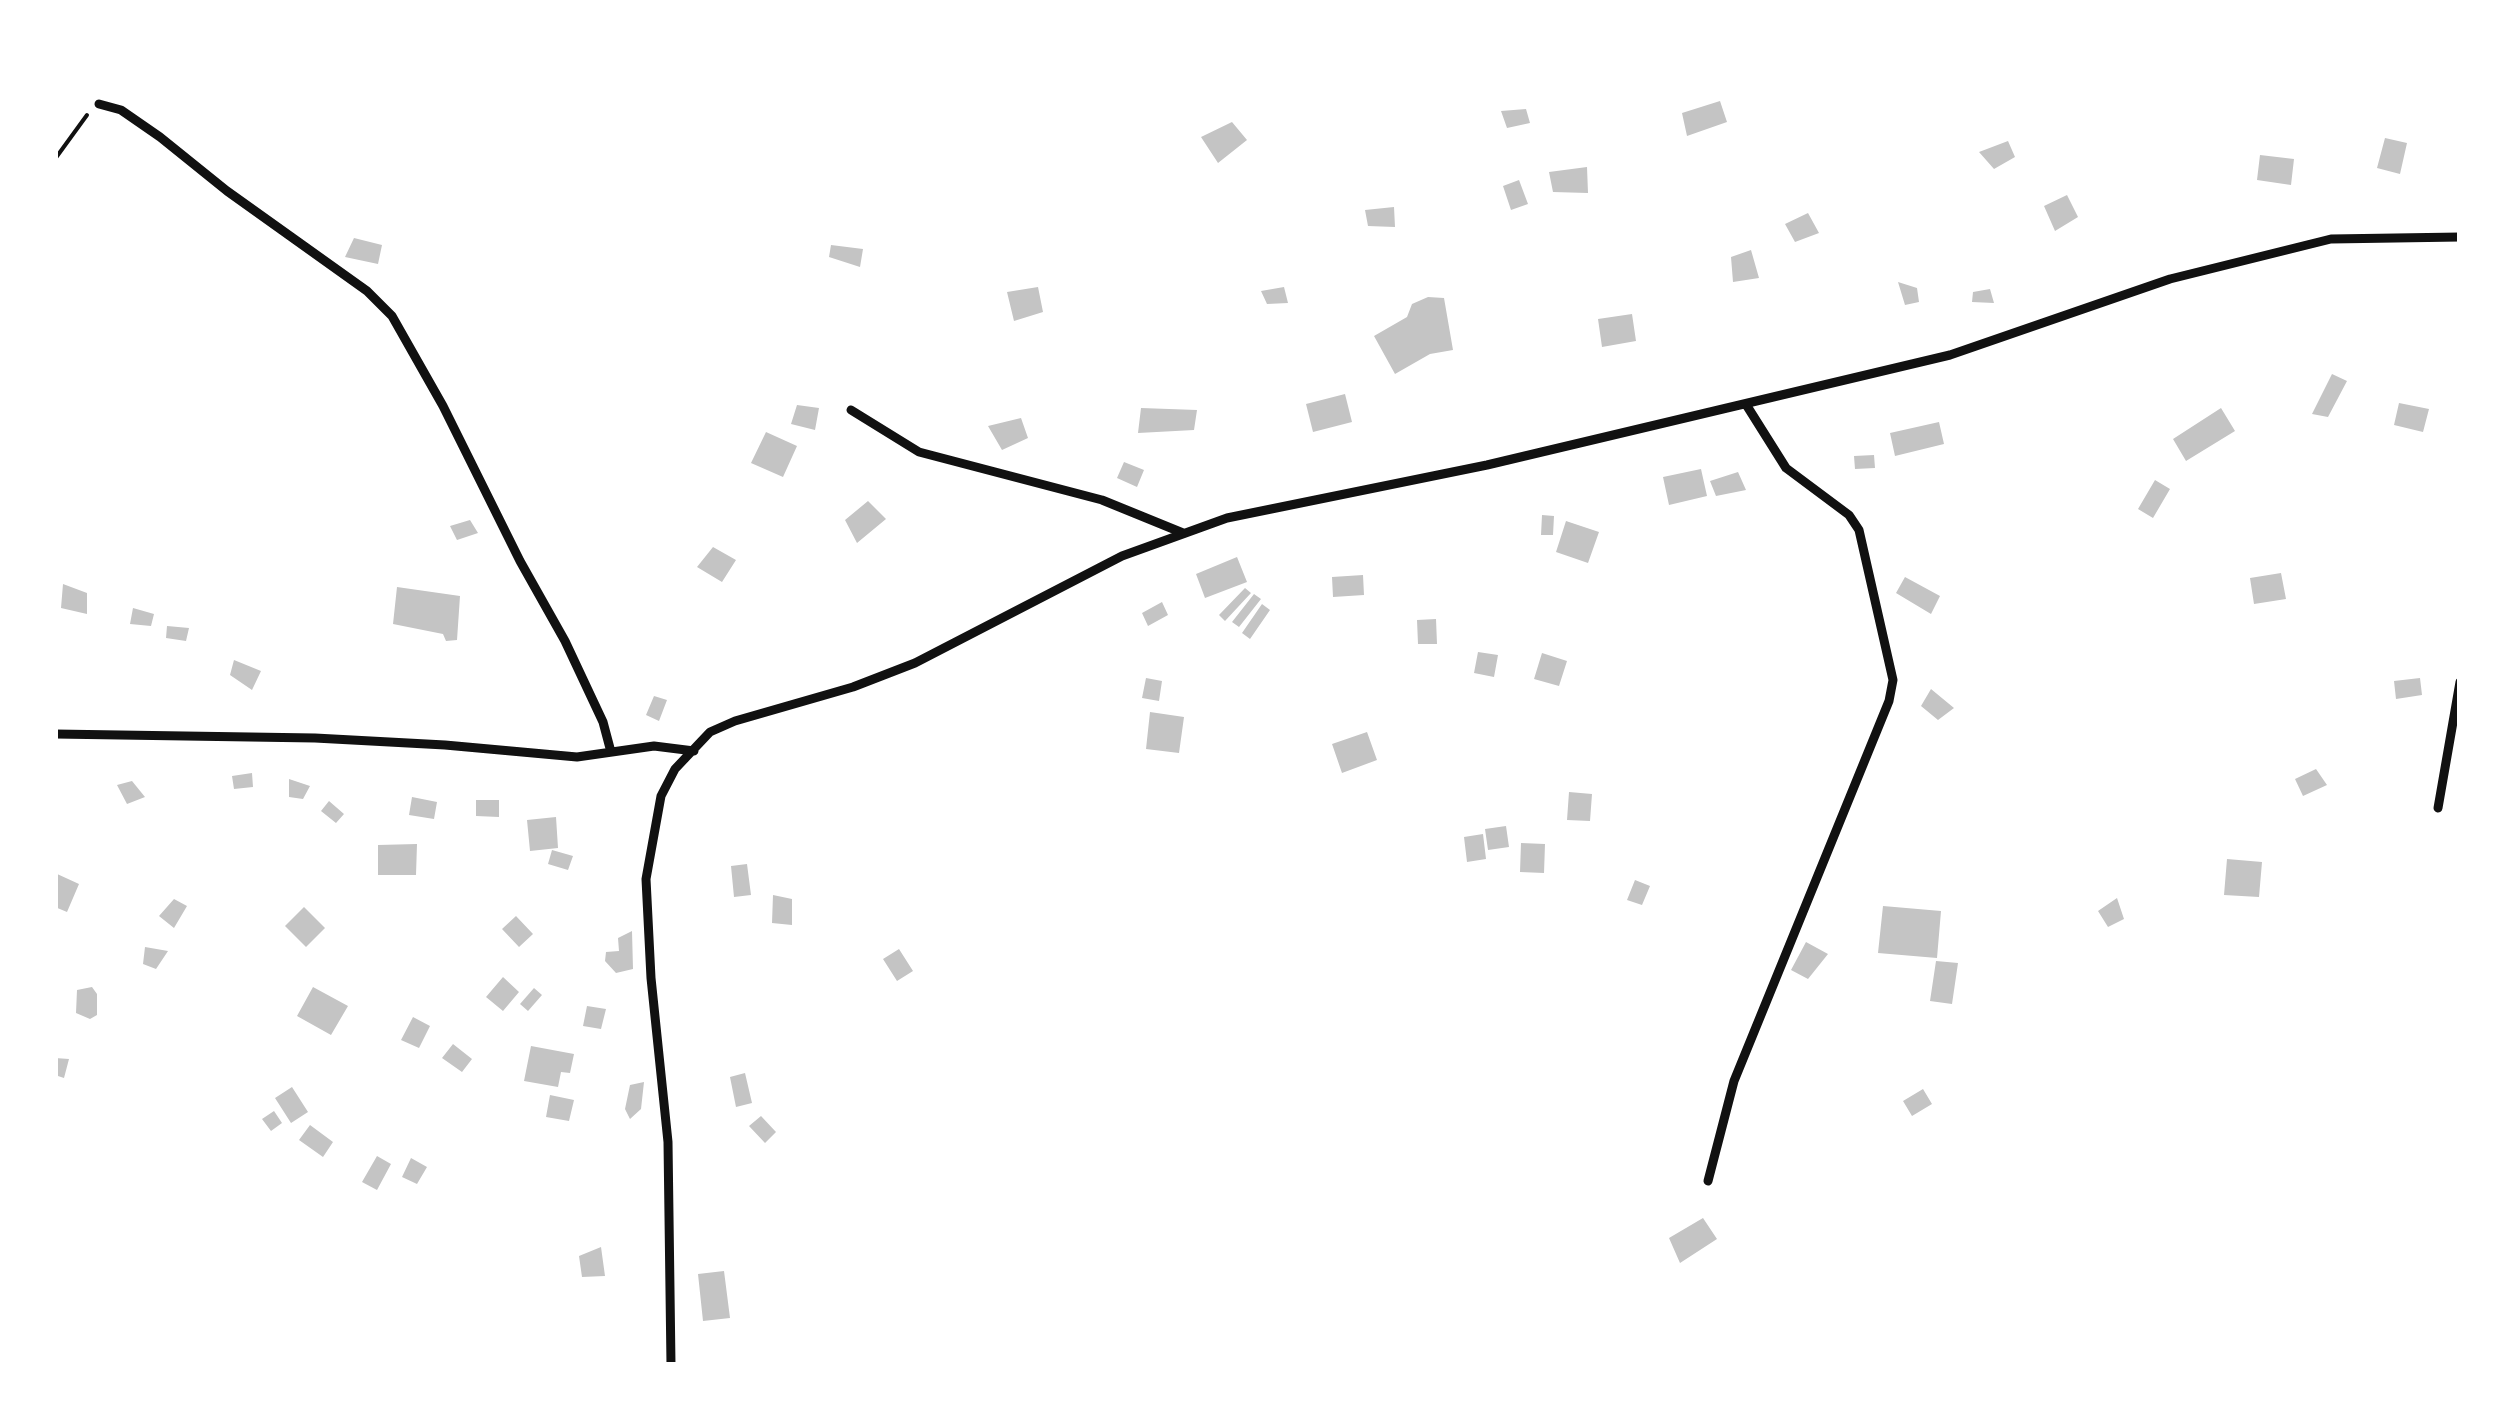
<!DOCTYPE html>
<style>
body{margin:0}
#map{position:relative;width:2515px;height:1420px;overflow:hidden;background:#fff;font-family:"Open Sans",sans-serif}
canvas{display:block}
.frame{position:absolute;inset:0;border:58px solid #fff;pointer-events:none}
</style>
<div id="map">
<canvas width="2515" height="1420"></canvas>
<div class="frame"></div>
</div>
<script>
const g = document.querySelector('canvas').getContext('2d');
g.lineJoin = 'round';
function paint(path, color) {
  g.fillStyle = color;
  g.fill(path, 'evenodd');
}
function poly(rows) {
  const path = new Path2D();
  for (const r of rows) {
    path.moveTo(r[0], r[1]);
    for (let i = 2; i < r.length; i += 2) path.lineTo(r[i], r[i + 1]);
  }
  return path;
}
function strokePath(path, color, width, dash) {
  g.strokeStyle = color;
  g.lineWidth = width;
  g.lineCap = dash ? 'butt' : 'round';
  g.setLineDash(dash || []);
  g.stroke(path);
}
paint(poly([
 [1720,101,1727,122,1687,136,1682,113],
 [1526,109,1530,123,1507,128,1501,111],
 [1232,122,1247,140,1218,163,1201,137],
 [2385,138,2407,143,2400,174,2377,168],
 [2008,141,2015,157,1994,169,1979,152],
 [2260,155,2294,159,2291,185,2257,180],
 [1587,167,1588,193,1553,192,1549,172],
 [1519,180,1528,204,1511,210,1503,186],
 [2067,195,2078,217,2055,231,2044,206],
 [1394,207,1395,227,1368,226,1365,210],
 [1808,213,1819,233,1795,242,1785,224],
 [354,238,382,245,378,264,345,257],
 [831,245,863,249,860,267,829,257],
 [1751,250,1759,278,1733,282,1731,257],
 [1898,282,1917,288,1919,302,1905,305],
 [1038,287,1043,312,1014,321,1007,292],
 [1284,287,1288,303,1267,304,1261,291],
 [1990,289,1994,303,1972,302,1973,292],
 [1428,297,1444,298,1453,350,1430,354,1395,374,1374,336,1407,317,1412,304],
 [1632,314,1636,341,1602,347,1598,319],
 [2332,374,2347,381,2328,417,2312,414],
 [1345,394,1352,422,1313,432,1306,404],
 [2399,403,2429,409,2423,432,2394,425],
 [797,405,819,408,815,430,791,424],
 [1141,408,1197,410,1194,430,1138,433],
 [2221,408,2235,431,2186,461,2173,439],
 [1021,418,1028,438,1002,450,988,426],
 [1939,422,1944,444,1895,456,1890,433],
 [766,432,797,446,783,477,751,463],
 [1874,455,1875,468,1855,469,1854,456],
 [1124,462,1144,470,1137,487,1117,478],
 [1701,469,1707,496,1669,505,1663,477],
 [1738,472,1746,490,1716,496,1710,481],
 [2155,480,2170,489,2153,518,2138,509],
 [868,501,886,519,857,543,845,520],
 [1542,515,1554,516,1553,535,1541,535],
 [470,520,478,533,457,540,450,526],
 [1566,521,1599,532,1588,563,1556,552],
 [713,547,736,560,722,582,697,567],
 [1237,557,1247,582,1205,598,1196,574],
 [2281,573,2286,599,2254,604,2250,578],
 [1363,575,1364,595,1333,597,1332,577],
 [1905,577,1940,596,1931,614,1896,593],
 [63,584,87,593,87,614,61,608],
 [397,587,460,596,457,640,446,641,443,634,393,624],
 [1245,588,1251,593,1225,621,1219,615],
 [1254,594,1261,599,1239,627,1232,622],
 [1162,602,1168,615,1148,626,1142,613],
 [1262,604,1270,610,1250,639,1242,633],
 [133,608,154,614,151,626,130,624],
 [1436,619,1437,644,1418,644,1417,620],
 [167,626,189,628,186,641,166,638],
 [1478,652,1498,655,1494,677,1474,673],
 [1542,653,1567,661,1559,686,1534,679],
 [234,660,261,671,252,690,230,675],
 [1146,678,1162,681,1159,701,1142,698],
 [2420,678,2422,695,2396,699,2394,681],
 [1931,689,1954,708,1938,720,1921,706],
 [654,696,667,700,659,721,646,715],
 [1150,712,1184,717,1179,753,1146,749],
 [1367,732,1377,760,1342,773,1332,744],
 [2316,769,2327,785,2303,796,2295,779],
 [252,773,253,787,234,789,232,776],
 [289,779,310,786,303,799,289,797],
 [132,781,145,797,127,804,117,785],
 [1569,792,1592,794,1590,821,1567,820],
 [412,797,437,802,434,819,409,815],
 [476,800,499,800,499,817,476,816],
 [329,801,344,814,336,823,321,811],
 [556,817,558,848,530,851,527,820],
 [1506,826,1509,847,1488,850,1485,829],
 [1483,834,1486,859,1467,862,1464,837],
 [1521,843,1545,844,1544,873,1520,872],
 [417,844,416,875,378,875,378,845],
 [552,850,573,856,568,870,548,864],
 [2227,859,2262,862,2259,897,2224,895],
 [747,864,751,895,734,897,731,866],
 [55,873,79,884,67,912,55,907],
 [1635,880,1650,886,1642,905,1627,900],
 [773,895,792,899,792,925,772,923],
 [2117,898,2124,919,2108,927,2098,911],
 [174,899,187,906,174,928,159,916],
 [1883,906,1941,911,1937,958,1878,953],
 [304,907,325,928,306,947,285,926],
 [516,916,533,934,519,947,502,929],
 [632,931,633,969,616,973,605,961,606,952,619,951,618,938],
 [1806,942,1828,954,1808,979,1791,970],
 [145,947,168,951,156,969,143,964],
 [899,949,913,971,897,981,883,959],
 [1936,961,1958,963,1952,1004,1930,1001],
 [503,977,519,992,503,1011,486,997],
 [92,987,97,994,97,1015,90,1019,76,1013,77,990],
 [313,987,348,1006,331,1035,297,1016],
 [534,988,542,995,528,1011,520,1004],
 [587,1006,606,1009,601,1029,583,1026],
 [413,1017,430,1026,419,1048,401,1040],
 [453,1044,472,1059,462,1072,442,1058],
 [531,1046,574,1054,570,1073,561,1072,558,1087,524,1081],
 [55,1058,69,1059,64,1078,55,1075],
 [745,1073,752,1103,736,1107,730,1077],
 [644,1082,641,1109,630,1119,625,1109,630,1085],
 [292,1087,308,1112,291,1123,275,1098],
 [1923,1089,1932,1104,1912,1116,1903,1101],
 [550,1095,574,1100,569,1121,546,1117],
 [274,1111,282,1123,271,1131,262,1119],
 [761,1116,776,1132,765,1143,749,1126],
 [310,1125,333,1142,323,1157,299,1140],
 [377,1156,391,1164,377,1190,362,1182],
 [411,1158,427,1167,417,1184,402,1177],
 [1703,1218,1717,1239,1680,1263,1669,1238],
 [601,1247,605,1276,582,1277,579,1256],
 [724,1271,730,1318,703,1321,698,1274]
]), '#c4c4c4');
strokePath(poly([
 [55,159,87,115]
]), '#111', 4);
strokePath(poly([
 [99,104,121,110,160,137,227,191,367,291,392,316,443,406,520,561,565,641,603,722,611,752],
 [851,410,919,452,1102,500,1183,533],
 [55,734,315,738,445,745,577,757,654,746,694,751],
 [2438,808,2460,682],
 [1708,1181,1734,1081,1889,701,1893,680,1859,530,1849,515,1786,468,1747,406],
 [671,1365,668,1142,651,978,646,879,661,796,675,769,710,732,735,721,853,687,915,663,1122,556,1227,518,1487,465,1950,355,2170,279,2331,239,2460,237]
]), '#111', 9);
</script>
